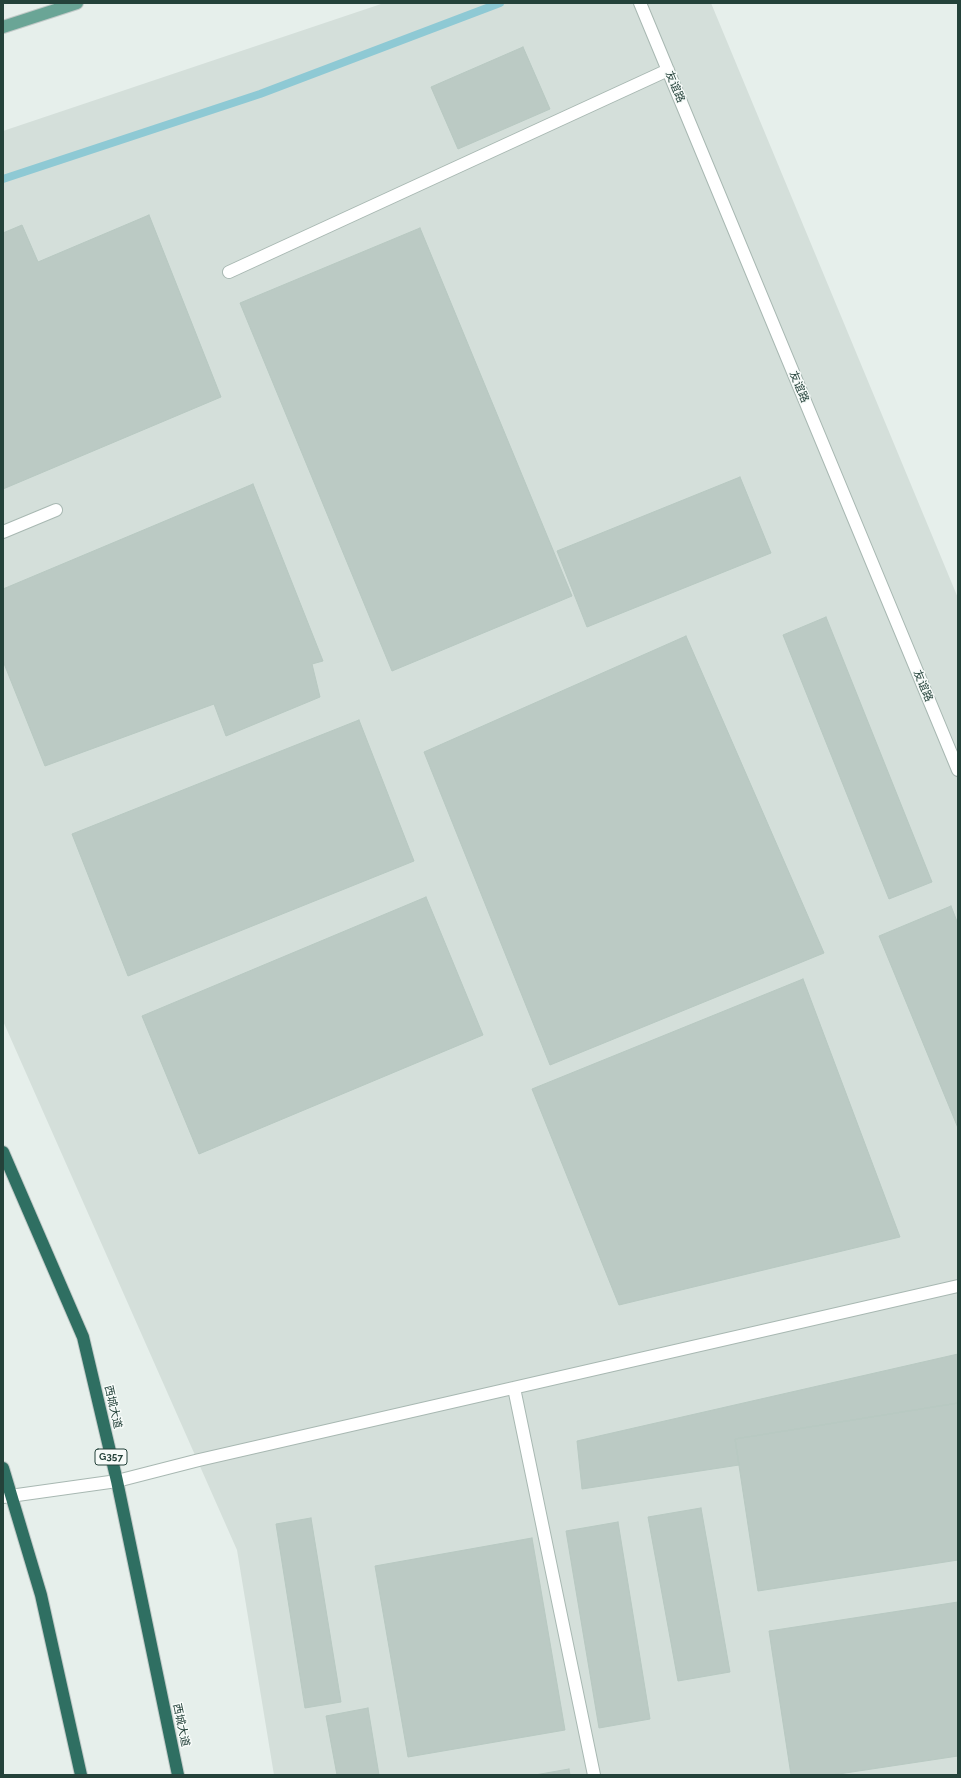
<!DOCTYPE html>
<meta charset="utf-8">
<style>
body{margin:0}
#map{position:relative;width:961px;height:1778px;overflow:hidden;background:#e6efeb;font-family:Raleway,sans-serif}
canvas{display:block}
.frame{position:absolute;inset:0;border:4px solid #24423a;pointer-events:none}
</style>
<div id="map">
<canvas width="961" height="1778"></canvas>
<div class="frame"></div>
</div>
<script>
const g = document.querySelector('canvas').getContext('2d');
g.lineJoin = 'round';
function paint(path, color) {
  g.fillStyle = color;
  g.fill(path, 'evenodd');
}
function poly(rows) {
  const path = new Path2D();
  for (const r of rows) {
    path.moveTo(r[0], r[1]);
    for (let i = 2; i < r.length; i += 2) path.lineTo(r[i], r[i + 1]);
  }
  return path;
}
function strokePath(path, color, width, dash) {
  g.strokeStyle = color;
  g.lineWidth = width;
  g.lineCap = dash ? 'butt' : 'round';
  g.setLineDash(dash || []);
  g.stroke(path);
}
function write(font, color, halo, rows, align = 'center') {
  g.font = font + ' Raleway,"Noto Sans SC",sans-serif';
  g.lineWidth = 3;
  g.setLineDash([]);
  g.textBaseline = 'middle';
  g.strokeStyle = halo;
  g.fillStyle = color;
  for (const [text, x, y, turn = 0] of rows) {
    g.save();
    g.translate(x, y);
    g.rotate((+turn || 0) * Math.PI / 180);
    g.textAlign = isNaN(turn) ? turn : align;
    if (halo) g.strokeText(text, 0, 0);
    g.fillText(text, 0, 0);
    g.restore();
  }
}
paint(poly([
 [384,3,711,3,958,598,958,1775,274,1775,237,1550,3,1021,3,131]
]), '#d4dfda');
strokePath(poly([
 [3,179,260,94,500,3]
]), '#8ec9d4', 8);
const building = poly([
 [523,47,550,109,458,149,431,87,523,47],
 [149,215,221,397,3,489,3,233,22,225,38,262,149,215],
 [420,228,572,596,392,671,240,303,420,228],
 [740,477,771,553,587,627,557,551,740,477],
 [253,484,323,661,312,664,320,697,226,736,214,704,45,766,3,661,3,589,253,484],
 [826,617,932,882,889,899,783,635,826,617],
 [686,636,824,953,550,1065,424,752,686,636],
 [359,720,414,861,128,976,72,834,359,720],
 [426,897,483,1035,199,1154,142,1016,426,897],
 [951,906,958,924,958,1128,879,936,951,906],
 [803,979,900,1237,619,1305,532,1089,803,979],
 [958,1354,958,1403,735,1439,739,1465,582,1489,577,1441,958,1354],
 [958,1403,958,1560,758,1591,735,1439,958,1403],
 [701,1508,730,1672,678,1681,648,1517,701,1508],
 [311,1518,341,1702,305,1708,276,1524,311,1518],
 [618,1522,650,1719,599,1728,566,1531,618,1522],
 [532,1538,565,1730,408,1757,375,1566,532,1538],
 [958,1602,958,1756,832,1775,791,1775,769,1631,958,1602],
 [368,1708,379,1775,337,1775,326,1716,368,1708],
 [569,1769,570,1775,535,1775,569,1769]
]);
paint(building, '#bbcac4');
strokePath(building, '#b8c9c2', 1);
const minor = poly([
 [640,3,958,770],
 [229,272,668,70],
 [3,532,56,510],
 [514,1388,594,1775],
 [3,1497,117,1481,199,1460,958,1286]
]);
const major = poly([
 [3,27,77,3]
]);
const highway = poly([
 [3,1152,83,1337,117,1481,178,1775],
 [3,1468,41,1595,81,1775]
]);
strokePath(minor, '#a8b8b2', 14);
strokePath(major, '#c2cac8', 14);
strokePath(highway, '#c2cac8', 14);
strokePath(minor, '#fff', 12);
strokePath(major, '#6aa596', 12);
strokePath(highway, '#2f6f62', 12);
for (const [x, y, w] of [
 [111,1457,32]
]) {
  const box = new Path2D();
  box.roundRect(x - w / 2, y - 8, w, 16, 3);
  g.fillStyle = '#f7fbf9';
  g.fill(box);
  strokePath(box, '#24423a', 1);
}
write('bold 10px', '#24423a', null, [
 ["G357",111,1457]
]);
write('11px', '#24423a', '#f7fbf9', [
 ["友谊路",675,87,67],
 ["友谊路",799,387,67],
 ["友谊路",923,686,67],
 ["西城大道",113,1407,77],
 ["西城大道",181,1725,78]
]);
</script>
